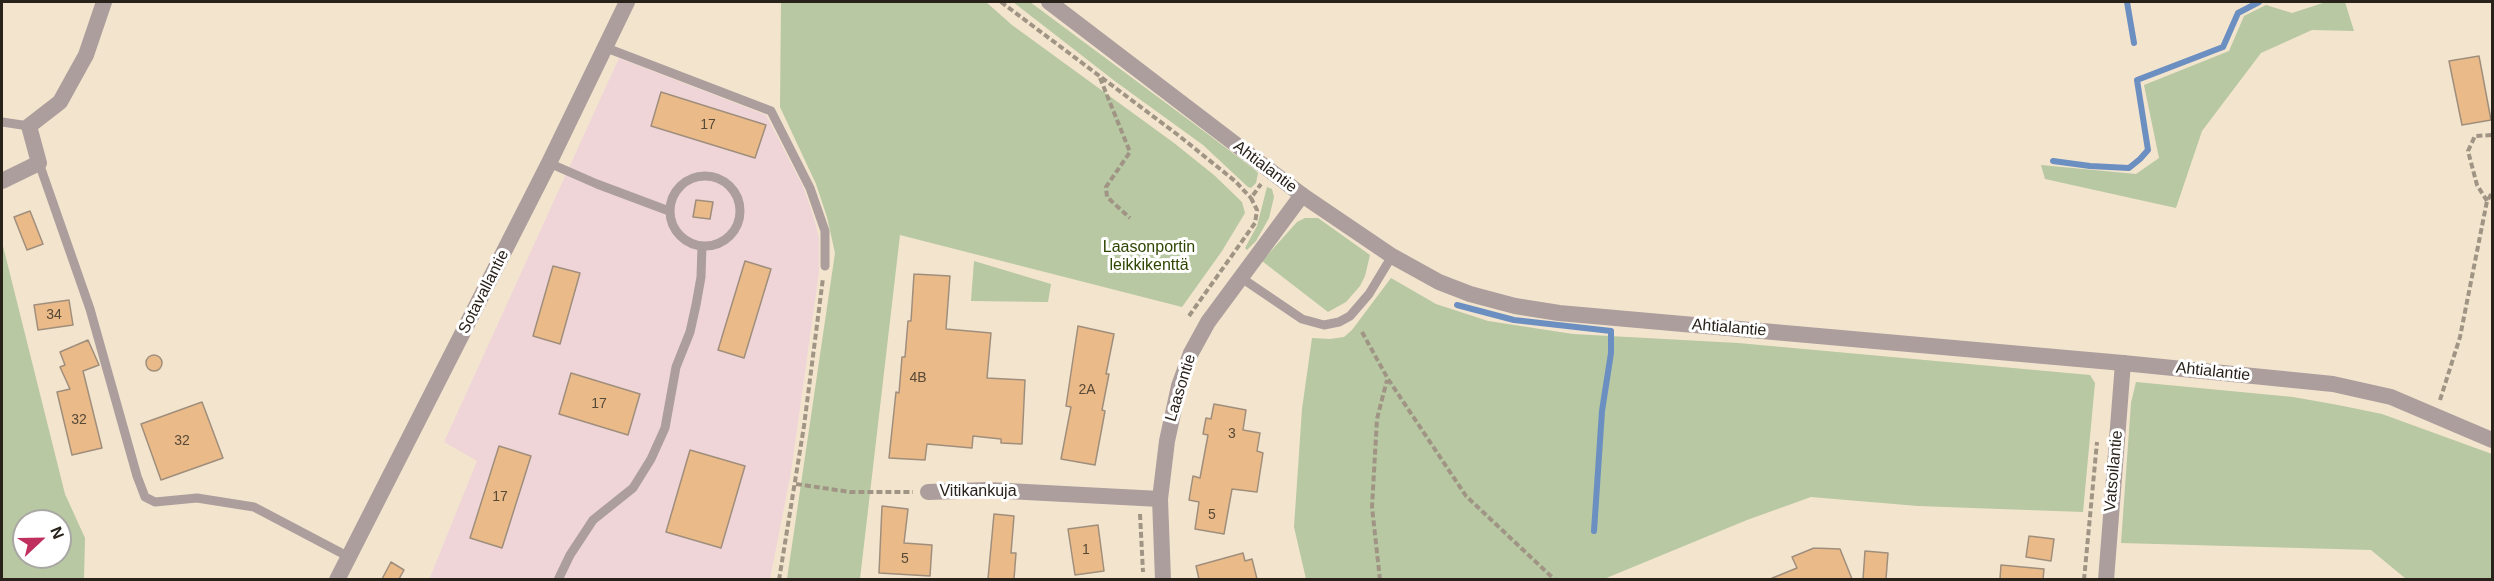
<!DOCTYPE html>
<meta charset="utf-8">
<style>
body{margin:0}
#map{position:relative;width:2494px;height:581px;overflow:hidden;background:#f3e4ce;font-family:Helvetica,sans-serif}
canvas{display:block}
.frame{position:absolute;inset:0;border:3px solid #28221a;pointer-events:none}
.north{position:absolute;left:12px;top:509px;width:60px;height:60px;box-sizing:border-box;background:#fff;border:2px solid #a9a7a3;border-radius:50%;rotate:68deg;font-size:16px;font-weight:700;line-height:24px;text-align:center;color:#28221a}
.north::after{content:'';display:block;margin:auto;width:21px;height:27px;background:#bf305e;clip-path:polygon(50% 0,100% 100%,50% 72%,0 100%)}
</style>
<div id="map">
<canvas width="2494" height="581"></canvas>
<div class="frame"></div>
<div class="north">N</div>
</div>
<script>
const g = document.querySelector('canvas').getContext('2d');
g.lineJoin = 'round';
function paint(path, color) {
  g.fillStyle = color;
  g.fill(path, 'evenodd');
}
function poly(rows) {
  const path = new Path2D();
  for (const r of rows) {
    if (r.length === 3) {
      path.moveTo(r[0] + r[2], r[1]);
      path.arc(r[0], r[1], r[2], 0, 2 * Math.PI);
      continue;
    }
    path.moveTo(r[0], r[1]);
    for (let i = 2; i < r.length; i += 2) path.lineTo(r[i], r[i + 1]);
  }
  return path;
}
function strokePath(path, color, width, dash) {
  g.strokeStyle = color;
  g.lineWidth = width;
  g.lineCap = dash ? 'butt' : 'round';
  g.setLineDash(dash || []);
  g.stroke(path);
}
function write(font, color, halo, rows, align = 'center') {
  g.font = font + ' Helvetica,sans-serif';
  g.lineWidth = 6;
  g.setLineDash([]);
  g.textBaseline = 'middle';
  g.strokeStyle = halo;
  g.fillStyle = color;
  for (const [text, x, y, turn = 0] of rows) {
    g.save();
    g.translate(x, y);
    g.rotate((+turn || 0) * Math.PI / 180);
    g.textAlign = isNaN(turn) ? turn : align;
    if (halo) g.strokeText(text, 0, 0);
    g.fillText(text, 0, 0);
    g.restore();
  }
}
paint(poly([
 [619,58,766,115,803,186,813,215,819,238,819,272,791,472,770,579,429,580,477,461,444,442]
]), '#efd5d8');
paint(poly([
 [781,2,986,2,1012,25,1174,143,1214,175,1242,202,1245,213,1222,251,1182,307,900,235,860,579,787,579,835,253,827,217,816,184,780,107],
 [1013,2,1030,2,1205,132,1254,169,1258,173,1256,183,1251,188,1248,187,1203,145,1116,82],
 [2326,2,2345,2,2354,31,2312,30,2261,53,2202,131,2176,208,2045,179,2041,165,2136,174,2159,158,2144,85,2229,51,2244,16,2266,5,2292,13],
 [1267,187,1272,189,1274,197,1269,218,1256,241,1247,250,1245,248,1257,226],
 [1305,218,1318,218,1370,255,1365,276,1360,286,1346,302,1328,312,1262,261,1297,222],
 [2,242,65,494,85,538,84,579,2,579],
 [24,521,60,521,60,557,24,557],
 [974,261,1051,284,1048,302,971,301],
 [1391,278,1436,304,1488,321,1573,334,1738,343,2090,375,2095,383,2083,512,1918,506,1811,497,1747,520,1604,579,1306,579,1294,527,1302,409,1312,338,1330,339,1344,337,1352,330],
 [2136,382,2293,397,2338,405,2382,414,2492,454,2492,579,2406,579,2371,550,2121,543,2131,403]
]), '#b7c8a3');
strokePath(poly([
 [2127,2,2134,43],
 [2053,161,2090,166,2129,168,2140,159,2148,150,2137,80,2223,47,2238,13,2259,2],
 [1457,305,1514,320,1611,331,1611,353,1602,411,1594,531]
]), '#6c8fc1', 6);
const building = poly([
 [2479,56,2491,120,2462,125,2449,61,2479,56],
 [661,92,766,125,755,158,651,126,661,92],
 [696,200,713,202,710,219,693,217,696,200],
 [30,211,43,244,27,250,14,217,30,211],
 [745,261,771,269,744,358,718,350,745,261],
 [553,266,580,273,560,344,533,336,553,266],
 [914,274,950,276,946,329,991,333,987,378,1025,380,1022,444,1001,443,1001,439,973,436,972,448,927,444,925,460,889,458,896,392,899,393,902,357,905,357,908,321,911,321,914,274],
 [69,300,73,325,38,330,34,305,69,300],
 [1078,326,1114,334,1106,374,1109,374,1102,410,1105,411,1095,465,1061,459,1071,407,1066,406,1078,326],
 [88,340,99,365,83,371,102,448,72,455,57,392,70,389,60,367,65,365,60,352,88,340],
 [154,363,8],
 [571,373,640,394,628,435,559,414,571,373],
 [202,402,223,458,161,480,141,424,202,402],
 [1214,404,1246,410,1243,430,1260,433,1257,451,1263,453,1257,492,1232,489,1224,534,1195,529,1199,502,1189,500,1193,476,1200,478,1208,435,1203,434,1206,418,1211,419,1214,404],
 [499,446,531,456,502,548,470,538,499,446],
 [690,450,745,466,721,548,666,532,690,450],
 [882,506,908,509,904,543,932,545,930,576,879,573,882,506],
 [994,514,1014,516,1011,553,1016,553,1014,579,988,579,994,514],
 [1098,525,1104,571,1075,575,1068,529,1098,525],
 [2029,536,2054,539,2051,561,2026,557,2029,536],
 [1814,548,1840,549,1852,579,1770,579,1797,568,1792,557,1814,548],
 [1865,551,1888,553,1886,579,1863,579,1865,551],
 [1243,553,1245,561,1252,559,1257,579,1199,579,1196,566,1243,553],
 [391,562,404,570,399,579,382,579,391,562],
 [2001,565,2044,569,2043,579,2000,579,2001,565]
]);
paint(building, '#eabb89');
strokePath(building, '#a08e7c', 1.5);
strokePath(poly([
 [1001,2,1178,135,1235,181,1251,198],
 [1100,78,1130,152,1106,187,1107,197,1130,218],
 [2487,201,2477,185,2468,151,2475,136,2492,135],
 [1189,316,1255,223,1257,210,1251,198,1261,184],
 [1362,332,1388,379,1466,496,1555,580],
 [2440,400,2460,337,2487,201,2492,193],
 [796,484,850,492,913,492],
 [1140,514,1143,572],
 [779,580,804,426,823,278],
 [1380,580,1372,507,1377,419,1387,380],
 [2084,580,2097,442]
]), '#a09585', 4, [6, 3]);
strokePath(poly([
 [604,47,771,111,810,188,825,231,825,266],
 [2,122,29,126],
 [39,163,90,309,137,476,145,497,155,502,197,498,254,507,349,557],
 [549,163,597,184,669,211],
 [705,211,35],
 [1240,277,1302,319,1324,325,1339,322,1350,316,1369,294,1392,256],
 [558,580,570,555,593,520,633,488,651,459,665,428,676,367,690,332,696,305,701,277,702,246]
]), '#ab9e9c', 9);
strokePath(poly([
 [2,181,39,163,29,126,60,102,86,55,104,2],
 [928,492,988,490,1160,499],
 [337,580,549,163,627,2],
 [1163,580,1160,499,1167,441,1179,386,1191,353,1208,322,1302,195],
 [2106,580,2123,363]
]), '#ab9e9c', 16);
strokePath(poly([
 [1049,2,1302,195,1392,256,1439,282,1470,294,1515,306,1559,313,2123,363,2333,384,2391,397,2492,440]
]), '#ab9e9c', 16);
write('14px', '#584836', null, [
 ["17",708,125],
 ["34",54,315],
 ["4B",918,378],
 ["2A",1087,390],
 ["17",599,404],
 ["32",79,420],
 ["3",1232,434],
 ["32",182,441],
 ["17",500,497],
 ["5",1212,515],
 ["1",1086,550],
 ["5",905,559]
]);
write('16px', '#28221a', '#fff', [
 ["Ahtialantie",1265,167,37],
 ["Sotavallantie",484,292,-63],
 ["Ahtialantie",1729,328,5],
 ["Ahtialantie",2213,372,6],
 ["Laasontie",1181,388,-73],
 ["Vatsoilantie",2114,471,-85],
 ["Vitikankuja",978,492]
]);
write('16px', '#2f4602', '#fff', [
 ["Laasonportin",1149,248],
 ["leikkikenttä",1149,266]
]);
</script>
